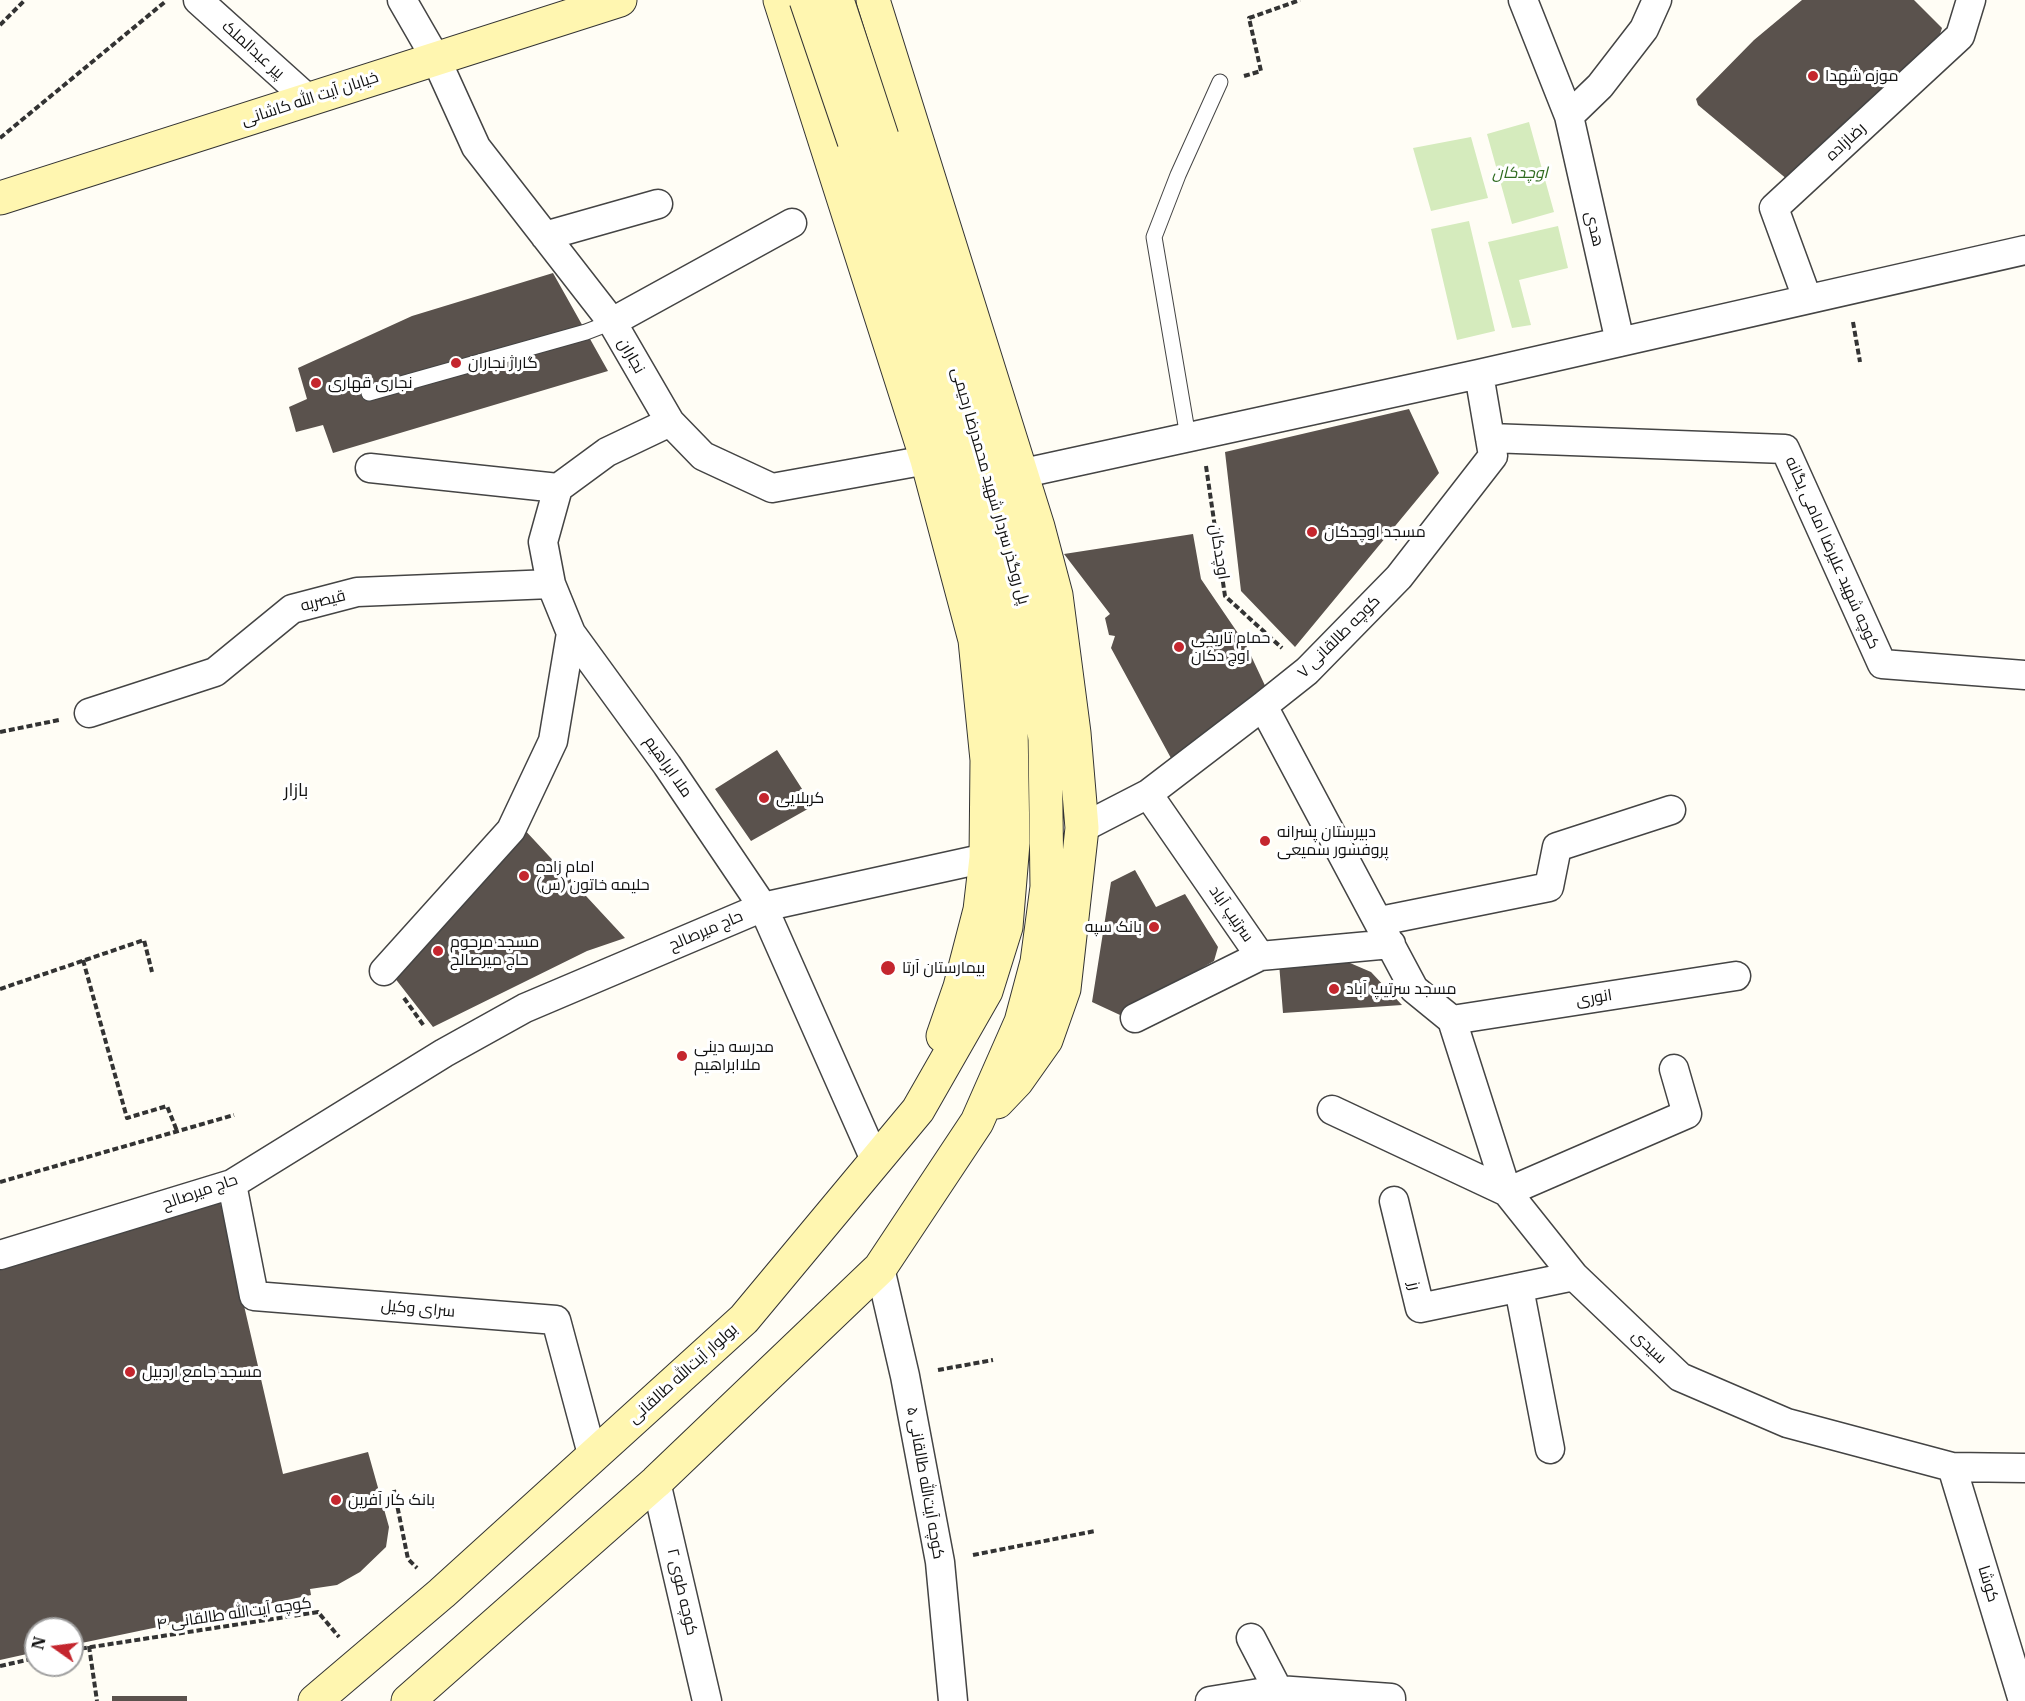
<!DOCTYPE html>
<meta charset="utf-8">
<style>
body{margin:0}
#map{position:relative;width:2025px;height:1701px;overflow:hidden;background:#fffdf5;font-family:"IBM Plex Serif",serif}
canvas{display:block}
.north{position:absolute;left:24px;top:1617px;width:60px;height:60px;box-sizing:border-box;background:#fff;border:2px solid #a0a0a0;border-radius:50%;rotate:284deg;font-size:16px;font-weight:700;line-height:24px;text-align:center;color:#111}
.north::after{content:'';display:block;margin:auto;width:21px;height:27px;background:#c4262e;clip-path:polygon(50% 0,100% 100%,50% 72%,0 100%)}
</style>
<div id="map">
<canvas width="2025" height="1701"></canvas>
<div class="north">N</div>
</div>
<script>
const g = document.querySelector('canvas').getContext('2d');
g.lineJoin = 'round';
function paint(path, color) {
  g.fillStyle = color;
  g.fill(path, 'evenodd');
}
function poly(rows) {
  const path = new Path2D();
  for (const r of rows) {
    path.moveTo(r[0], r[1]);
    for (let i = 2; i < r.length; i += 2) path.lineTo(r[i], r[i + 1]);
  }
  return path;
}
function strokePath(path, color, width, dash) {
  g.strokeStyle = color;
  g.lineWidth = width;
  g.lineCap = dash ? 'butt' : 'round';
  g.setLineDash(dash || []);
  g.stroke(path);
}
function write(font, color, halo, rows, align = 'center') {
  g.font = font + ' "IBM Plex Serif",Cairo,serif';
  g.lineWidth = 6;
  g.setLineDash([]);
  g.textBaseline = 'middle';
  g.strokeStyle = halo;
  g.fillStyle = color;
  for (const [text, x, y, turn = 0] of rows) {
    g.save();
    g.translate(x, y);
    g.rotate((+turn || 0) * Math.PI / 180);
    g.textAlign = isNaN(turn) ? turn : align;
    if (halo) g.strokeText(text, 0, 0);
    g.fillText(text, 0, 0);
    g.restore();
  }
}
paint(poly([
 [1529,122,1554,212,1512,224,1487,134],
 [1471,137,1488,198,1431,211,1413,148],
 [1469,221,1495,331,1457,340,1431,229],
 [1558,226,1568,268,1519,280,1531,325,1512,328,1488,242]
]), '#d5ebbd');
paint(poly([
 [1802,0,1914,0,1942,28,1934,53,1788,180,1698,105,1696,99,1754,40],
 [553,273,608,371,333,453,323,425,296,432,289,407,307,399,298,368,412,316],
 [1409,409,1439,473,1295,647,1241,591,1225,452],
 [1193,534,1201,579,1246,645,1268,692,1172,760,1111,648,1115,636,1109,635,1105,618,1110,614,1064,554],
 [777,750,813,806,751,841,715,789],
 [522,827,625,938,587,951,433,1027,394,977],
 [1135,870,1156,907,1185,894,1218,947,1214,961,1120,1015,1092,1002,1111,882],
 [1343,960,1371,972,1402,1005,1283,1013,1279,963],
 [220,1202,283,1474,368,1452,389,1527,386,1547,360,1572,337,1585,310,1589,311,1595,72,1645,72,1629,36,1629,36,1652,0,1660,0,1270],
 [112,1696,187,1696,187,1701,112,1701]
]), '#5a524d');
const service = poly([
 [369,393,586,332,612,322],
 [1188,437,1154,237,1178,175,1220,82]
]);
const minor = poly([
 [198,0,308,99],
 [402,0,436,59,476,147,612,322,670,422,703,456,772,488,927,460],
 [1523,0,1569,116],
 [545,236,658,204],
 [1807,298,1774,208,1960,36,1971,0],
 [612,322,792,223],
 [1620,342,1569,116,1600,86,1644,29,1657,0],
 [670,422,607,452,558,488,543,542,551,584,571,633,667,765,763,907,876,1162],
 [1490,438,1785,449,1882,664,2025,675],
 [1018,464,1024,473,1479,374,2025,250],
 [370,468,558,488],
 [1263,706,1414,989,1452,1020,1507,1192],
 [89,713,215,672,292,609,357,592,551,584],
 [1148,794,1260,956,1391,944],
 [1082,828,1148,794,1263,706,1307,671,1399,577,1493,456,1479,374],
 [1380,921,1549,887,1557,847,1671,810],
 [384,971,511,830,553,741,571,633],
 [1135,1018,1260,956],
 [1452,1020,1736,976],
 [1332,1110,1507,1192,1574,1276,1680,1377,1787,1423,1952,1467,2025,1468],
 [232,1184,254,1296,556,1320,592,1454],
 [1507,1192,1687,1114,1674,1069],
 [1394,1201,1420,1308,1574,1276],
 [0,1255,232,1184,444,1053,525,1008,763,907,986,858],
 [880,1268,905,1376,940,1562,953,1701],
 [1519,1288,1550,1449],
 [1952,1467,2023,1701],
 [656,1482,707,1701],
 [1251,1638,1278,1690],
 [1210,1701,1278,1690,1391,1698,1391,1701]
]);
const secondary = poly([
 [780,0,927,460,975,640,987,760,986,858,980,910,960,987,943,1036],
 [873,0,1038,527,1056,595,1074,733,1082,828,1064,989,1046,1040,1017,1081,997,1102],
 [0,198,620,0],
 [315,1701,442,1593,744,1319,918,1110,986,991,1006,927,1013,843,1011,726,996,621,971,520,854,141],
 [408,1701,656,1482,880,1268,977,1122,1021,1022,1037,962,1047,887,1045,739,1029,620,984,453,882,137]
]);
strokePath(service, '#444', 17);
strokePath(minor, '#444', 31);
strokePath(secondary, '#333', 35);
strokePath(poly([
 [0,25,25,0],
 [1244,76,1261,71,1249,18,1300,0],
 [0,138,166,1],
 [1853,322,1860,362],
 [1206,466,1225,596,1282,648],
 [0,732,59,720],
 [83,960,127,1118,167,1106,177,1131],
 [0,989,144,940,152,972],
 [404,998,424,1026],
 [0,1182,234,1115],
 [938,1370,993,1360],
 [394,1490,408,1559,417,1568],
 [973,1555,1095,1531],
 [89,1646,97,1701],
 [72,1650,318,1612,339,1637],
 [0,1666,36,1658]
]), '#333', 4, [6, 3]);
strokePath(service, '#fff', 15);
strokePath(minor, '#fff', 28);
strokePath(secondary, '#fff6b0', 33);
const secondaryBridge = poly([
 [806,0,854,141],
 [837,0,882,137]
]);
strokePath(secondaryBridge, '#333', 35, []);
strokePath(secondaryBridge, '#fff6b0', 33);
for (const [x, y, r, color] of [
 [1813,76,6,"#c4262e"],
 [456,363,6,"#c4262e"],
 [316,383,6,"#c4262e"],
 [1312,532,6,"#c4262e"],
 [1179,647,6,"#c4262e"],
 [764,798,6,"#c4262e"],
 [1265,841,6,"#c4262e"],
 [524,876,6,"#c4262e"],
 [1154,927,6,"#c4262e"],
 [438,951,6,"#c4262e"],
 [888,968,8,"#c4262e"],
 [1334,989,6,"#c4262e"],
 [682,1056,6,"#c4262e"],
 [130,1372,6,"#c4262e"],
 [336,1500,6,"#c4262e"]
]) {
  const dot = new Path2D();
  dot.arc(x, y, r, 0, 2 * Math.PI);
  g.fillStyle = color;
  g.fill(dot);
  strokePath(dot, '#fff', 2);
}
write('16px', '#111', '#fff', [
 ["پیر عبدالملک",253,50,42],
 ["خیابان آیت الله کاشانی",310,99,-18],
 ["رضازاده",1846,142,-43],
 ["هدی",1594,229,77],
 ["نجاران",631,356,60],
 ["پل روگذر سردار شهید محمدرضا رحیمی",990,486,74],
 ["اوچدکان",1219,552,81],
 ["کوچه شهید علیرضا امامی یگانه",1832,553,66],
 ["قیصریه",323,601,-14],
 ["کوچه طالقانی ۷",1339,637,-45],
 ["ملا ابراهیم",668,767,55],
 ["سرتیپ آباد",1231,914,55],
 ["حاج میرصالح",706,931,-23],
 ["انوری",1594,998,-9],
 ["حاج میرصالح",200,1192,-19],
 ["رز",1414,1286,77],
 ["سرای وکیل",418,1309,5],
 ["سیدی",1649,1347,44],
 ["بولوار آیت‌الله طالقانی",683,1374,-42],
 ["کوچه آیت‌الله طالقانی ۵",925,1483,80],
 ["کوشا",1988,1584,73],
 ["کوچه طوی ۲",682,1592,77],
 ["کوچه آیت‌الله طالقانی ۴",234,1614,-8]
]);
write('16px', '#111', '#fff', [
 ["موزه شهدا",1825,76],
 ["گاراژ نجاران",468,363],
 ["نجاری قهاری",328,383],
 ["مسجد اوچدکان",1324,532],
 ["حمام تاریخی",1191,638],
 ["اوچ دکان",1191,656],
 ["کربلایی",776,798],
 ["دبیرستان پسرانه",1277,832],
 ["پروفسور سمیعی",1277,850],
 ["امام زاده",536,867],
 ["حلیمه خاتون (س)",536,885],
 ["بانک سپه",1142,927,"right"],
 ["مسجد مرحوم",450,942],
 ["حاج میرصالح",450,960],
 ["بیمارستان آرتا",902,968],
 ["مسجد سرتیپ آباد",1346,989],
 ["مدرسه دینی",694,1047],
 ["ملاابراهیم",694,1065],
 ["مسجد جامع اردبیل",142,1372],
 ["بانک کار آفرین",348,1500]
], 'left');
write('italic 16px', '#2f6b1f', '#fff', [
 ["اوچدکان",1520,173]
]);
write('18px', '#111', '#fff', [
 ["بازار",296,791]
]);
</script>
